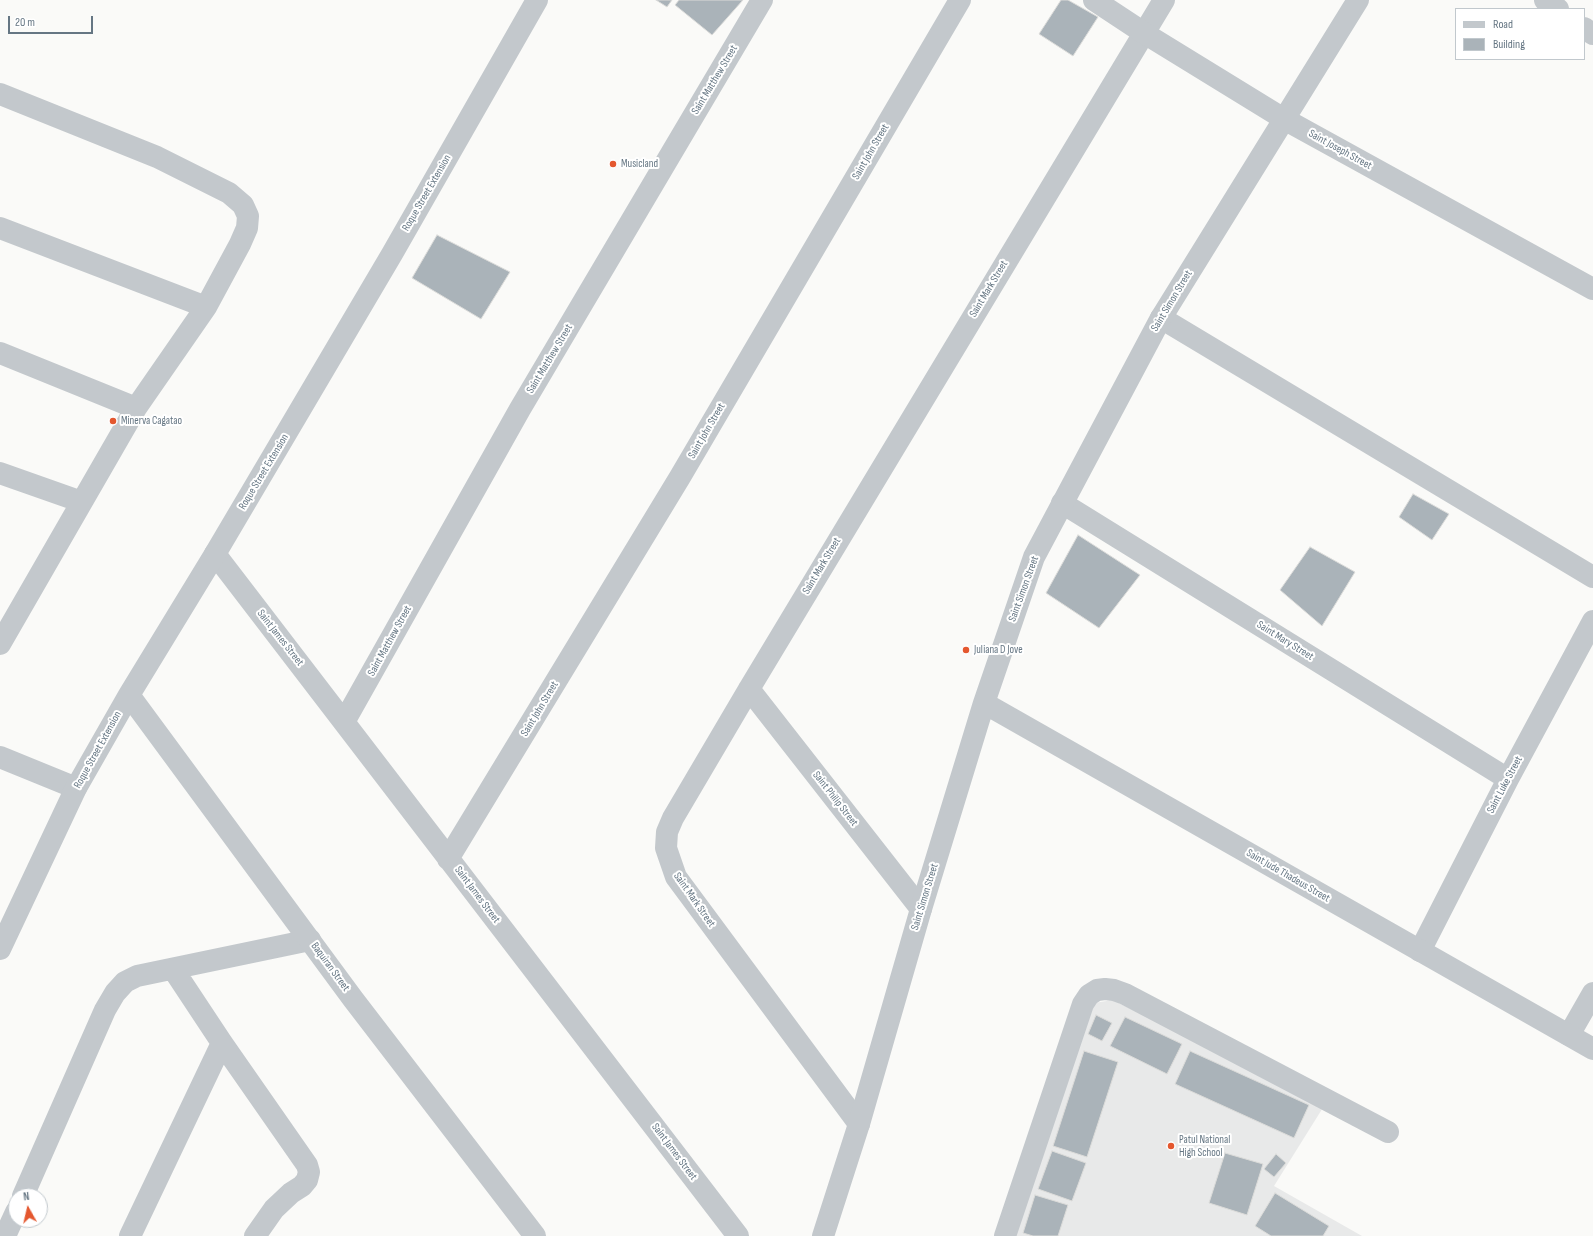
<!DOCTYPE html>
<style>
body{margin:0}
#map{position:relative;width:1593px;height:1236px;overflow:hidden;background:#fafaf8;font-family:"Sofia Sans Condensed",sans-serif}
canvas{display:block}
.legend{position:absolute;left:1455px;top:8px;width:130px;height:52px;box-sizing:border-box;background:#fff;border:1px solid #c1c8cd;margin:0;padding:5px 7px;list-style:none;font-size:12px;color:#657683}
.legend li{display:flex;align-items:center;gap:8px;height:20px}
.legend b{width:20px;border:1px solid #c1c8cd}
.north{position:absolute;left:8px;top:1188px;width:40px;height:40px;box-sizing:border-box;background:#fff;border:1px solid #c1c8cd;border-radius:50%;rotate:352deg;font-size:11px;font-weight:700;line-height:16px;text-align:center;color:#657683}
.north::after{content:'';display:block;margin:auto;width:14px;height:18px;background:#e4572e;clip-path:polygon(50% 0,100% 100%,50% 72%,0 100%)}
.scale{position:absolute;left:8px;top:16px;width:85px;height:18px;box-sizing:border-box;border:2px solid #657683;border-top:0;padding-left:5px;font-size:12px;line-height:14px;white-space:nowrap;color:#657683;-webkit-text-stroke:3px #fff;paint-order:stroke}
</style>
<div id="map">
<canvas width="1593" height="1236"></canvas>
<ul class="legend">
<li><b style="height:5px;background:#c3c8cc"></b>Road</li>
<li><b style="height:11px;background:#aab3b9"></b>Building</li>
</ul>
<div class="north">N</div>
<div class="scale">20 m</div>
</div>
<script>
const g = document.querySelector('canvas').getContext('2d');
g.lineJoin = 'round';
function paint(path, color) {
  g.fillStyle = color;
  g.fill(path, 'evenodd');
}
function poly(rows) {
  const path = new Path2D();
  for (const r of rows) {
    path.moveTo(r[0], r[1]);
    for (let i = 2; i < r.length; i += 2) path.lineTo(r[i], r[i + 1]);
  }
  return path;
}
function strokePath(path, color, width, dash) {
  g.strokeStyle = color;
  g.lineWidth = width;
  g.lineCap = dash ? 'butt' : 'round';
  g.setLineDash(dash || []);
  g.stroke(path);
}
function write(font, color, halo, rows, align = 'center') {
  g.font = font + ' "Sofia Sans Condensed",sans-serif';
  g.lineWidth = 4;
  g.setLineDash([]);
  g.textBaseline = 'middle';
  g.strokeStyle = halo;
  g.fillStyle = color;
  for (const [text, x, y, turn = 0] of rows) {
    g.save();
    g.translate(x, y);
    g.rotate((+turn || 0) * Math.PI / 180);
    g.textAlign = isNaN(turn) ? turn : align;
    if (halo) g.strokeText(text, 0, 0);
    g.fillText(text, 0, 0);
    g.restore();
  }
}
paint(poly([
 [1113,1000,1324,1106,1274,1186,1362,1236,1015,1236,1094,1003]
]), '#e8e9e9');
const building = poly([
 [656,0,672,0,667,7,656,0],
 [679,0,743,0,712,35,675,5,679,0],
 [1061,0,1068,0,1098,17,1073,56,1039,34,1061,0],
 [437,235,510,272,481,319,412,278,437,235],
 [1413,494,1449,514,1432,540,1399,517,1413,494],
 [1078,535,1140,575,1099,628,1046,593,1078,535],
 [1310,547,1355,572,1322,626,1280,590,1310,547],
 [1096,1015,1112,1023,1102,1041,1088,1034,1096,1015],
 [1125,1017,1182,1044,1167,1074,1110,1046,1125,1017],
 [1084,1051,1118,1062,1087,1157,1053,1146,1084,1051],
 [1190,1051,1309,1105,1294,1138,1175,1084,1190,1051],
 [1052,1151,1086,1163,1072,1201,1038,1189,1052,1151],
 [1225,1153,1263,1164,1247,1215,1209,1203,1225,1153],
 [1276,1154,1286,1163,1274,1177,1264,1169,1276,1154],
 [1275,1193,1329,1226,1323,1236,1271,1236,1255,1226,1275,1193],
 [1035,1195,1068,1205,1058,1236,1033,1236,1023,1233,1035,1195]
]);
paint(building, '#aab3b9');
strokePath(building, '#dcdcda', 1);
strokePath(poly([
 [1545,0,1558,9],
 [1584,28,1593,34],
 [0,94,157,157,229,193,243,205,248,216,247,228,240,244,206,307,136,408,0,644],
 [0,228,206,307],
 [1161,318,1593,577],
 [0,353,136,408],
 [0,473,82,502],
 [1062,503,1508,779],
 [215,554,738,1236],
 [749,689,921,909],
 [344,722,520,409,762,0],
 [0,757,76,788],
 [448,859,680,477,960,0],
 [1420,951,1508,779,1593,621],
 [173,969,222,1043,307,1165,309,1172,307,1180,302,1186,291,1193,274,1209,255,1236],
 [1569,1035,1593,993],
 [859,1124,676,877,666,848,667,832,673,818,749,689,1164,0],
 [23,1196,105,1010,115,993,125,982,137,976,310,940],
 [5,1236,16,1212],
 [130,1236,222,1043],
 [1005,1236,1083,1004,1089,995,1097,990,1105,989,1114,990,1125,994,1388,1132]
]), '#c3c8cc', 22);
strokePath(poly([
 [1094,0,1144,33,1284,119,1593,289],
 [129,695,353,999,535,1236],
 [984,703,1593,1049],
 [0,949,76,788,129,695,215,554,392,254,537,0],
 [823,1236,859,1124,921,909,984,703,1034,557,1161,318,1358,0]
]), '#c3c8cc', 22);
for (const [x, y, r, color] of [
 [613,164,4,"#e4572e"],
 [113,421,4,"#e4572e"],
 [966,650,4,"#e4572e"],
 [1171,1146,4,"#e4572e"]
]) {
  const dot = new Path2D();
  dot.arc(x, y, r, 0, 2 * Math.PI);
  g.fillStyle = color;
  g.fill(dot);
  strokePath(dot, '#fff', 1.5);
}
write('11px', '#657683', '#fff', [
 ["Saint Matthew Street",715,80,-59],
 ["Saint Joseph Street",1340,150,29],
 ["Saint John Street",871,152,-60],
 ["Roque Street Extension",427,193,-60],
 ["Saint Mark Street",989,289,-59],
 ["Saint Simon Street",1172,301,-59],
 ["Saint Matthew Street",550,359,-59],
 ["Saint John Street",707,431,-60],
 ["Roque Street Extension",264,472,-59],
 ["Saint Mark Street",822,566,-59],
 ["Saint Simon Street",1024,589,-70],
 ["Saint James Street",280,638,52],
 ["Saint Matthew Street",390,641,-61],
 ["Saint Mary Street",1285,641,32],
 ["Saint John Street",540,709,-59],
 ["Roque Street Extension",98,750,-61],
 ["Saint Luke Street",1505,785,-62],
 ["Saint Philip Street",835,799,52],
 ["Saint Jude Thadeus Street",1288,876,30],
 ["Saint James Street",477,895,53],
 ["Saint Simon Street",925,897,-73],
 ["Saint Mark Street",694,900,55],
 ["Baquiran Street",330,967,54],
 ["Saint James Street",674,1152,53]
]);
write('11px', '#657683', '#fff', [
 ["Musicland",621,164],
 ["Minerva Cagatao",121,421],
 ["Juliana D Jove",974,650],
 ["Patul National",1179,1140],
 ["High School",1179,1153]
], 'left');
</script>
